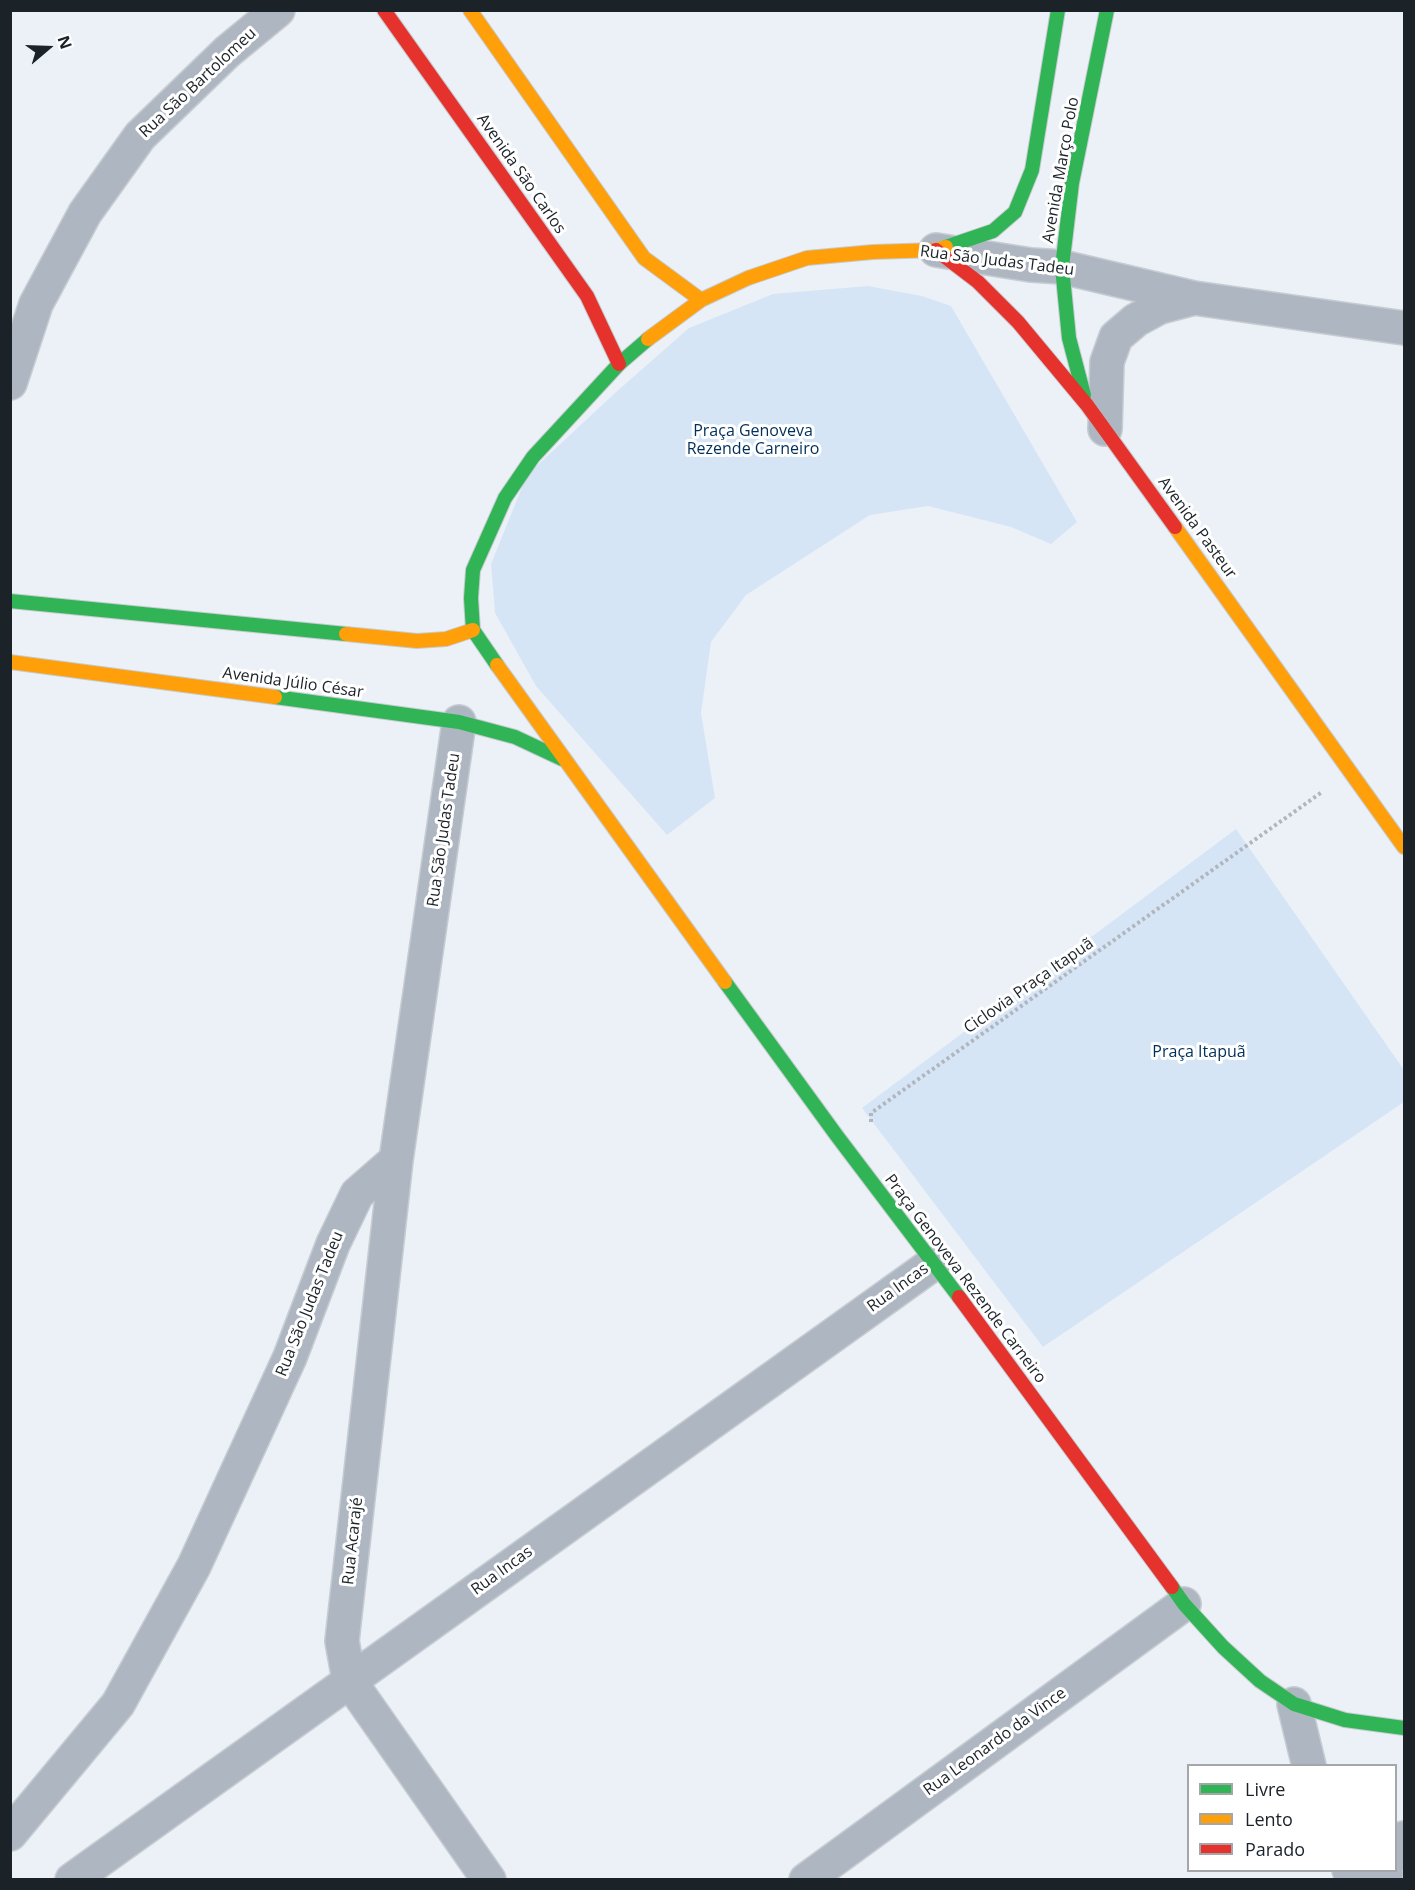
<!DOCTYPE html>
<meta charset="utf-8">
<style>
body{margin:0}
#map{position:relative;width:1415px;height:1890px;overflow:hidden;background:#ebf1f7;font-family:"Open Sans",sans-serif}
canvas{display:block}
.frame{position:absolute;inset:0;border:12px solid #1b2228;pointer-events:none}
.legend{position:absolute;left:1187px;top:1764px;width:210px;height:108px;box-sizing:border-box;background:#fff;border:2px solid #a4a7a9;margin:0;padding:8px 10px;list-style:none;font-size:18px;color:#1b2228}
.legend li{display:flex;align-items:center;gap:12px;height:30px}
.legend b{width:30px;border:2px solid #a4a7a9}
.north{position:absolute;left:18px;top:18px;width:60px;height:60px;-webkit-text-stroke:4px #fff;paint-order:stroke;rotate:71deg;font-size:16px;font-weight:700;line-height:24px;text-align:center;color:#1b2228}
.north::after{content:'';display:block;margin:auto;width:21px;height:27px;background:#1b2228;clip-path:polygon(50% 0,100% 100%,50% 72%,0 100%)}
</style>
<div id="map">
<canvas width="1415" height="1890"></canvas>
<div class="frame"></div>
<ul class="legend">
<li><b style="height:8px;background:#30b455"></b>Livre</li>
<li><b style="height:8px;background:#ff9f0a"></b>Lento</li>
<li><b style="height:8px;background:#e5322d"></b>Parado</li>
</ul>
<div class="north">N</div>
</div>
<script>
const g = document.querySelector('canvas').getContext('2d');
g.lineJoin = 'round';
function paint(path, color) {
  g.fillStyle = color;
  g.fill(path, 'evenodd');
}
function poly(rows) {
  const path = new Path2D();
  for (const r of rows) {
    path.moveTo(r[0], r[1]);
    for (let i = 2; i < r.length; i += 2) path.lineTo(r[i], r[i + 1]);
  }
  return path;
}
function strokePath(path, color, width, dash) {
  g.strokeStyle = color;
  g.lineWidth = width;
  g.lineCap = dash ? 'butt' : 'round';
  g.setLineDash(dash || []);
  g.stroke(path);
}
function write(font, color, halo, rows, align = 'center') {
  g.font = font + ' "Open Sans",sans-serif';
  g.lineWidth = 6;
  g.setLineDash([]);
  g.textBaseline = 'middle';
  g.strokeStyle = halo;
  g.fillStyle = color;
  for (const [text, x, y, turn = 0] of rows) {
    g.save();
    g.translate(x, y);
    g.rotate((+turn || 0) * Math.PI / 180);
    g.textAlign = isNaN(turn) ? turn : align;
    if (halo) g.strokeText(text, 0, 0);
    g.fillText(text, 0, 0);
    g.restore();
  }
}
paint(poly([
 [868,286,922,296,951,306,1077,522,1051,544,1011,527,928,506,870,515,746,595,711,642,701,713,715,798,667,835,536,686,495,613,491,564,527,475,615,393,689,328,773,294],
 [1236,829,1404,1070,1404,1102,1043,1347,862,1108]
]), '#d6e5f6');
const street = poly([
 [936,250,1031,265,1062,267,1194,298,1404,328],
 [10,383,36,304,85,213,140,136,227,52,278,10],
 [1105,429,1107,362,1116,337,1136,320,1160,307,1194,298],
 [459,722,396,1160,342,1641,349,1680,489,1880],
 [1294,1704,1309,1766],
 [10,1834,118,1704,194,1566,290,1357,333,1244,357,1194,396,1160],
 [1396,1855,1404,1838],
 [1349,1870,1386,1874],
 [72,1880,934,1263],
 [806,1880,1184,1604]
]);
const fast = poly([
 [946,247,993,231,1015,212,1032,170,1058,10],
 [1084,395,1069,338,1062,267,1072,183,1107,10],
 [10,601,346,634],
 [497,665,473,630,471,598,473,570,505,498,533,457,619,364,648,339],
 [275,697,459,722,515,737,562,759],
 [725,982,837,1136,959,1297],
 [1172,1587,1184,1604,1223,1647,1260,1681,1294,1704,1345,1720,1404,1728]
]);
const slow = poly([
 [470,10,644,258,701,300],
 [648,339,701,300,748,278,807,258,873,252,936,250,946,247],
 [1175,527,1404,847],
 [346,634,417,641,446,639,473,630],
 [10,662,275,697],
 [497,665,725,982]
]);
const jam = poly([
 [384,10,587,296,619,364],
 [936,250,978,282,1018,322,1087,405,1175,527],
 [959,1297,1172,1587]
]);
strokePath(street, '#c6ccd1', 36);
strokePath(fast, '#c6ccd1', 16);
strokePath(slow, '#c6ccd1', 16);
strokePath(jam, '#c6ccd1', 16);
strokePath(poly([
 [871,1122,871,1113,1322,792]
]), '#b0b6bd', 4, [3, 3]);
strokePath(street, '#aeb6c1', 33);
strokePath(fast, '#30b455', 14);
strokePath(slow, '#ff9f0a', 14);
strokePath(jam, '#e5322d', 14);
write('16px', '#1b2228', '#fff', [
 ["Rua São Bartolomeu",198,83,-43],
 ["Avenida Março Polo",1061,170,-80],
 ["Avenida São Carlos",521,174,55],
 ["Rua São Judas Tadeu",997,261,7],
 ["Avenida Pasteur",1197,528,54],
 ["Avenida Júlio César",293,683,8],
 ["Rua São Judas Tadeu",444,830,-82],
 ["Ciclovia Praça Itapuã",1029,986,-35],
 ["Praça Genoveva Rezende Carneiro",965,1279,53],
 ["Rua Incas",898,1288,-36],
 ["Rua São Judas Tadeu",310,1304,-68],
 ["Rua Acarajé",353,1541,-84],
 ["Rua Incas",502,1571,-36],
 ["Rua Leonardo da Vince",995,1742,-36]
]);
write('16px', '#002f59', '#fff', [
 ["Praça Genoveva",753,431],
 ["Rezende Carneiro",753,449],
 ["Praça Itapuã",1199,1052]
]);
</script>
